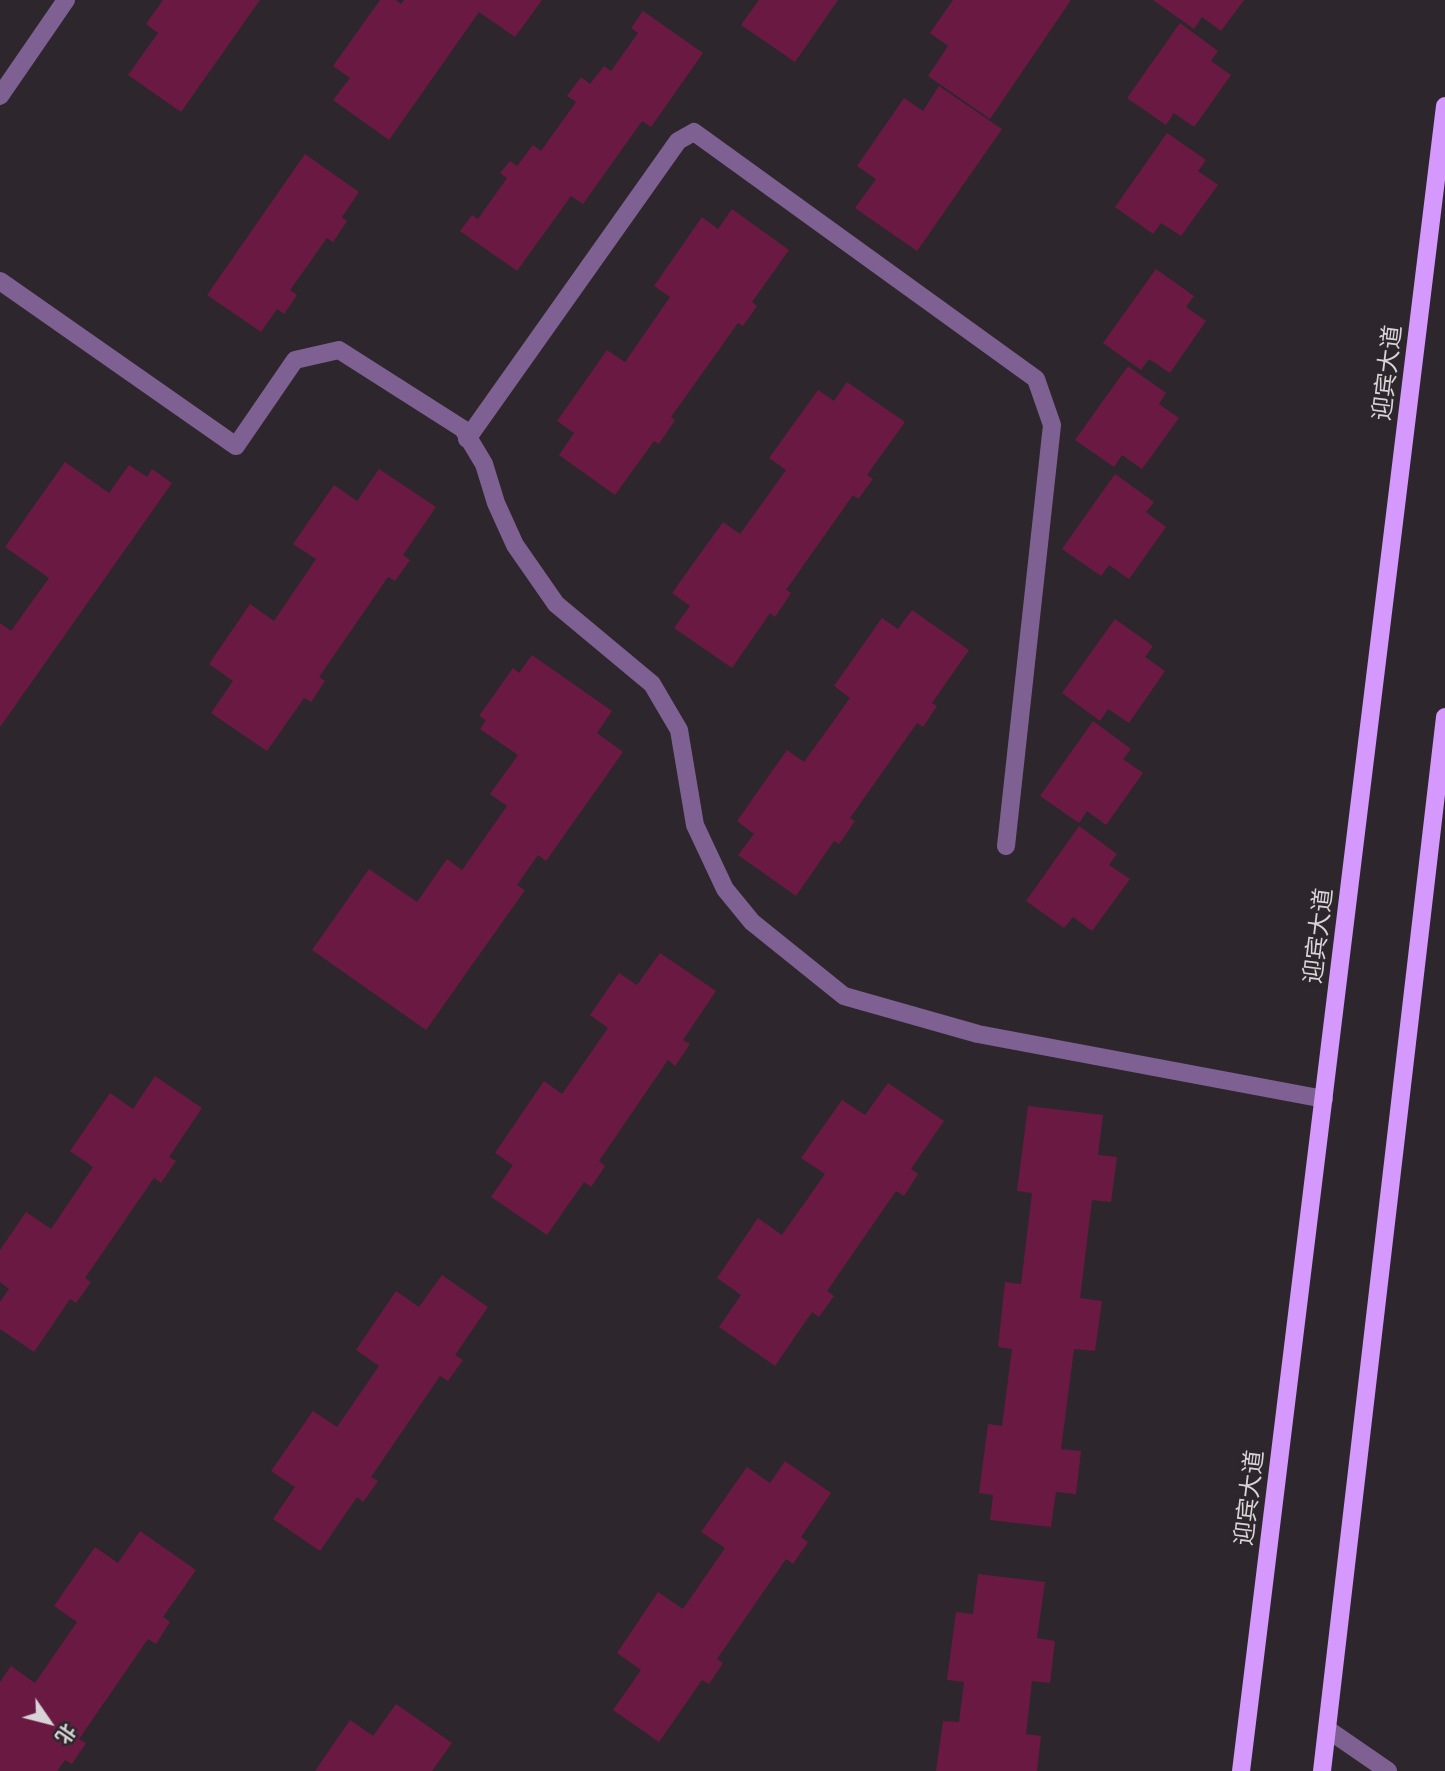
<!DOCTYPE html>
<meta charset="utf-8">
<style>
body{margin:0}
#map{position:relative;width:1445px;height:1771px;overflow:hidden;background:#2d262c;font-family:Mulish,"Noto Sans SC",sans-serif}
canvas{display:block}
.north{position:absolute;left:14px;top:1687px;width:70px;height:70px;-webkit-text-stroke:5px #2d262c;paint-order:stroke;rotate:125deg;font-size:19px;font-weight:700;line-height:28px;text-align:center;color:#d7d3d6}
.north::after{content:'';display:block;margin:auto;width:24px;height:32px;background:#d7d3d6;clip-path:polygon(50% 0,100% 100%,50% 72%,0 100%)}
</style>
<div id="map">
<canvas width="1445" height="1771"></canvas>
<div class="north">北</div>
</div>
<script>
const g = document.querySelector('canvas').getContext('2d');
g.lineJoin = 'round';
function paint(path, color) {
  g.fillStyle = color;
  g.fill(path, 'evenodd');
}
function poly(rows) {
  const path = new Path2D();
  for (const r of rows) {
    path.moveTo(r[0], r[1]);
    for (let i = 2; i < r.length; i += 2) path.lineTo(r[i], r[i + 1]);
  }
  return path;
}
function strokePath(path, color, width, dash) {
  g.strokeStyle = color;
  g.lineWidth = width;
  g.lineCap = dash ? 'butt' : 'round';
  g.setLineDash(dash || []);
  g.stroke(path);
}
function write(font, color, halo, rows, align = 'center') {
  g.font = font + ' Mulish,"Noto Sans SC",sans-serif';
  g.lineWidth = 7;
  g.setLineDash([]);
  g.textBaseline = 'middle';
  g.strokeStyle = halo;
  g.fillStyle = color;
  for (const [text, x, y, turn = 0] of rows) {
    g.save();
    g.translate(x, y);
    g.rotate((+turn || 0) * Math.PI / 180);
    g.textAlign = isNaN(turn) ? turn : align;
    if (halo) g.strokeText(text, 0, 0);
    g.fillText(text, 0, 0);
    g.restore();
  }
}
paint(poly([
 [163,0,260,0,181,112,128,75,158,33,146,24],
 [380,0,396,0,401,4,404,0,542,0,515,37,479,12,389,140,333,100,350,78,333,66],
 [759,0,838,0,795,62,741,25],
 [953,0,1071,0,990,119,928,76,948,46,930,33],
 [1153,0,1244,0,1221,31,1202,17,1194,29],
 [643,11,703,53,651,127,642,121,583,204,571,196,517,271,460,231,472,215,478,219,507,178,500,173,510,161,517,166,533,145,541,151,576,102,567,96,581,77,590,84,604,66,611,71,638,33,631,28],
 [1180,23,1218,51,1211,61,1231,75,1194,127,1174,113,1166,125,1127,98],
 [939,86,1002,129,917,251,855,208,876,179,857,166,904,98,923,111],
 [1167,133,1206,160,1198,171,1218,185,1181,236,1161,223,1153,234,1115,207],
 [305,154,359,192,342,217,347,221,333,242,327,238,290,290,297,295,284,314,277,309,261,332,207,295],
 [732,209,789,250,752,302,757,306,743,326,738,323,671,417,675,420,659,444,654,441,615,495,559,455,574,433,557,421,607,350,625,362,670,297,654,286,702,217,718,229],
 [1156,269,1194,296,1186,307,1206,321,1170,373,1149,359,1141,370,1103,343],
 [1128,366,1166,393,1159,404,1179,418,1142,469,1122,455,1114,467,1075,440],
 [847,382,905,422,867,475,873,479,858,499,853,495,786,590,791,593,775,617,770,613,732,668,674,628,690,606,672,593,723,522,740,534,786,470,769,458,818,390,834,401],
 [65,462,109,493,129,465,147,477,152,469,172,483,0,727,0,623,11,631,49,578,5,547],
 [379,469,436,507,403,555,410,560,395,581,388,577,319,677,325,681,311,702,304,698,267,751,211,713,233,681,209,664,250,604,274,621,316,559,293,544,334,485,357,501],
 [1115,474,1154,502,1146,512,1166,527,1129,579,1109,565,1101,576,1062,549],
 [912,610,969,650,932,703,937,706,923,727,917,723,850,818,855,821,839,844,834,841,796,896,738,855,754,834,737,821,787,750,804,762,850,698,834,686,882,618,898,629],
 [1115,619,1153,646,1145,657,1165,671,1129,723,1108,709,1100,721,1062,693],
 [532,655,612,711,597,733,623,752,546,861,538,855,517,885,525,890,426,1030,312,950,369,869,417,902,447,859,462,870,507,806,490,794,518,755,480,729,486,720,479,716,513,668,519,673],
 [1093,721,1131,749,1123,759,1143,773,1106,825,1087,811,1079,823,1040,796],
 [1079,826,1117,854,1109,865,1130,879,1092,931,1073,917,1064,928,1026,901],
 [660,953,716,991,683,1040,690,1044,675,1066,668,1060,599,1161,605,1166,591,1187,584,1182,547,1235,491,1197,513,1165,495,1153,544,1081,562,1094,608,1028,590,1015,619,973,637,985],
 [155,1076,202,1108,169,1157,176,1161,161,1183,154,1178,85,1278,91,1282,76,1303,70,1299,34,1352,0,1329,0,1302,9,1289,0,1282,0,1250,26,1212,51,1229,93,1167,70,1151,110,1093,133,1109],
 [888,1083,944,1121,911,1169,918,1174,904,1196,896,1191,827,1291,834,1296,819,1317,812,1312,775,1366,719,1327,741,1295,717,1278,758,1218,782,1235,825,1174,801,1158,842,1100,865,1115],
 [1028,1106,1103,1115,1098,1155,1117,1157,1111,1202,1092,1200,1080,1298,1102,1301,1095,1351,1074,1349,1061,1449,1081,1451,1076,1494,1056,1492,1051,1527,990,1520,993,1495,979,1493,988,1424,1002,1426,1012,1349,998,1347,1005,1282,1021,1284,1032,1193,1017,1191],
 [442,1275,488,1307,455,1355,463,1360,448,1381,440,1376,371,1477,378,1481,363,1502,357,1497,320,1551,273,1519,295,1487,271,1471,313,1411,337,1427,379,1366,356,1350,396,1291,419,1307],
 [785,1461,831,1493,801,1537,808,1542,793,1564,786,1559,717,1659,723,1663,709,1684,702,1680,659,1742,613,1710,641,1670,617,1653,658,1592,683,1609,725,1548,701,1532,747,1467,770,1483],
 [140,1531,196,1570,163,1617,170,1622,156,1644,148,1639,79,1739,86,1743,72,1764,65,1760,57,1771,0,1771,0,1682,11,1666,35,1683,77,1622,54,1606,95,1547,118,1563],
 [978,1574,1045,1582,1037,1638,1055,1641,1050,1683,1032,1681,1026,1734,1041,1736,1037,1771,936,1771,943,1721,959,1722,964,1682,947,1680,956,1612,973,1614],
 [396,1704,452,1743,432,1771,315,1771,350,1720,373,1736]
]), '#6a1a42');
strokePath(poly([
 [0,96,66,0],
 [0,281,236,446,295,360,339,350,463,429,484,464,496,503,515,545,556,604,652,684,679,730,695,825,725,889,752,922,844,996,978,1034,1324,1099],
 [467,439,678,141,694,132,1036,379,1052,425,1006,846],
 [1327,1729,1388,1771]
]), '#7e6192', 18);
strokePath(poly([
 [1241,1771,1445,106],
 [1322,1771,1445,717]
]), '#d598fd', 18);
write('24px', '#d7d3d6', '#2d262c', [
 ["迎宾大道",1388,373,-83],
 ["迎宾大道",1319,936,-83],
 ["迎宾大道",1250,1498,-83]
]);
</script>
